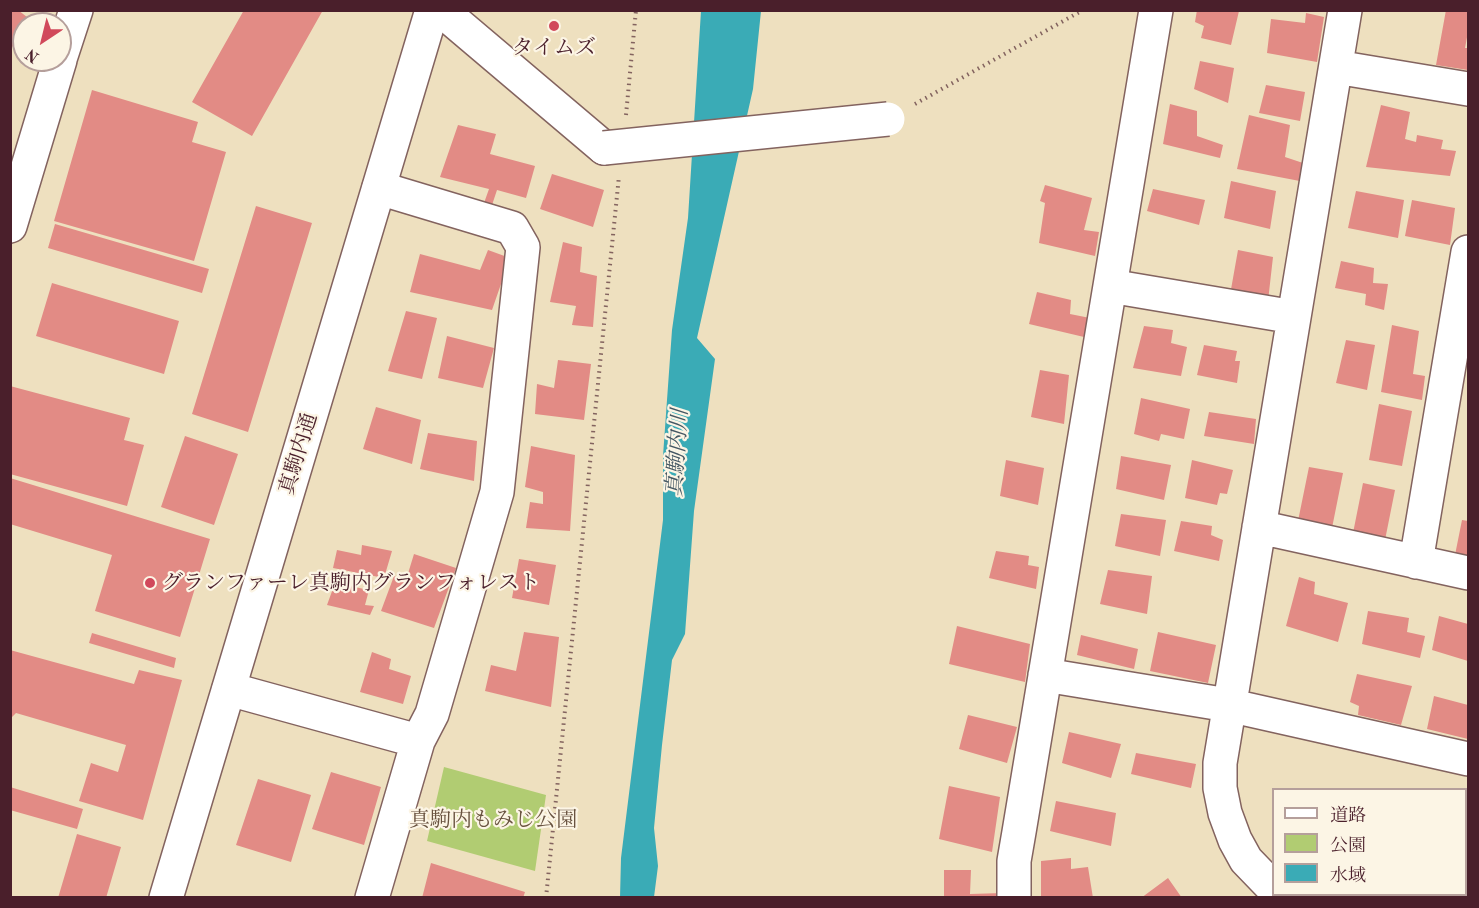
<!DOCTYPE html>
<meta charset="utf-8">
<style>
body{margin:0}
#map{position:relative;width:1479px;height:908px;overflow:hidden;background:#eee0bf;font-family:"Old Standard TT","Noto Serif JP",serif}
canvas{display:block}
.frame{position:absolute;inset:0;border:12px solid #4a1f2b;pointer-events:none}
.legend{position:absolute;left:1272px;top:788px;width:195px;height:108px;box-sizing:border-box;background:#fcf5e5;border:2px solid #b59f9b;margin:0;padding:8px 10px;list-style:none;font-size:18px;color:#4a1f2b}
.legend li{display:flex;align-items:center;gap:12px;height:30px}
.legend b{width:30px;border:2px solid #b59f9b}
.north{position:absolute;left:12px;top:12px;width:60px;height:60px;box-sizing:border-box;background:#fcf5e5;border:2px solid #b59f9b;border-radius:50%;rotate:215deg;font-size:16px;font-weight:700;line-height:24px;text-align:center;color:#4a1f2b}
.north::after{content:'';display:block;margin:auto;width:21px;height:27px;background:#d1495b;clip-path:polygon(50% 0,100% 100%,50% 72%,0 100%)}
</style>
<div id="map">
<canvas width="1479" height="908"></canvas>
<div class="frame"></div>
<ul class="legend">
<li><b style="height:8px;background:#fff"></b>道路</li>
<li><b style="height:16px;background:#b1cc72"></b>公園</li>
<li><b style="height:16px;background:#3aabb6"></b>水域</li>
</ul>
<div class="north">N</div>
</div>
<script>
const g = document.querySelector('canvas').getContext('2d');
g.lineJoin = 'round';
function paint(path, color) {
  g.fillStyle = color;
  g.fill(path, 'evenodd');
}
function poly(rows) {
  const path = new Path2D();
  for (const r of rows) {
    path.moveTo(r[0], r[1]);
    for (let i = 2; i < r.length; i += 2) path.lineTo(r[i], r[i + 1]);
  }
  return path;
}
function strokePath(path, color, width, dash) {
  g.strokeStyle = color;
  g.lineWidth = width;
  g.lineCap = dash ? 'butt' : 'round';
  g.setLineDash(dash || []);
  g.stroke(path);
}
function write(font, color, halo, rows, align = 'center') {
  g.font = font + ' "Old Standard TT","Noto Serif JP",serif';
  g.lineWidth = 4.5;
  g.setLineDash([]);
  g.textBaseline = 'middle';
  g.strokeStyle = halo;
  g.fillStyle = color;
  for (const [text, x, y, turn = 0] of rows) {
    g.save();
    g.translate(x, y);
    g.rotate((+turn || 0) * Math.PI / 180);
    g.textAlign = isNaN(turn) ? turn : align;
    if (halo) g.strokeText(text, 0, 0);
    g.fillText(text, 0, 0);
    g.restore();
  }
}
paint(poly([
 [444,767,546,795,535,871,427,841]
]), '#b1cc72');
paint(poly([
 [701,11,761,11,753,89,697,338,715,359,694,511,685,634,672,660,662,745,654,828,658,866,654,897,620,898,621,858,663,520,663,456,672,330,688,218]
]), '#3aabb6');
paint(poly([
 [10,10,18,10,32,21,29,24,24,24,24,31,10,50],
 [244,10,323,10,252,136,192,102],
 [1197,10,1239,11,1231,45,1201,38,1204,26,1195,22],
 [1446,10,1468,12,1468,32,1465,48,1468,48,1468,70,1436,65],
 [1306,13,1324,17,1317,62,1267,53,1271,19,1305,23],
 [1200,61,1234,68,1228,103,1194,89],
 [1266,85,1305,92,1300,121,1259,113],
 [92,90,198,122,192,142,226,152,194,261,54,221],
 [1170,104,1197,111,1197,136,1223,145,1220,158,1163,144],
 [1381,105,1410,112,1405,139,1416,142,1417,135,1443,140,1441,149,1456,151,1450,176,1366,167],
 [1249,115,1290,125,1285,157,1306,164,1305,182,1237,169],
 [458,125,496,134,490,154,535,166,526,198,497,190,492,205,484,203,489,189,440,177],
 [552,174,604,190,593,227,540,209],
 [1231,181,1276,191,1270,229,1224,218],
 [1045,185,1092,198,1084,230,1099,232,1095,256,1039,243,1045,203,1040,201],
 [1153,189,1205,200,1199,225,1147,211],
 [1356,191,1404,200,1398,238,1348,228],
 [1412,200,1455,208,1450,245,1405,236],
 [256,206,312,223,248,432,192,414],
 [55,224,209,269,202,293,48,248],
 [563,242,582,247,580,272,597,276,593,327,572,325,576,306,550,302],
 [488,250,510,258,492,310,410,292,420,254,480,270],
 [1238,250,1273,257,1268,301,1230,295],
 [1341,261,1374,268,1373,283,1388,284,1384,310,1365,305,1366,294,1335,288],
 [52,283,179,321,164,374,36,336],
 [1037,292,1071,300,1070,314,1090,318,1084,337,1029,324],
 [406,311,437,318,422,379,388,371],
 [1392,325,1419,331,1413,374,1425,376,1422,400,1381,392],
 [1144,326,1173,330,1171,343,1187,347,1181,376,1133,368],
 [447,336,494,348,483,388,438,378],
 [1346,340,1375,345,1367,390,1336,383],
 [1204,345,1237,351,1235,361,1240,361,1237,383,1197,375],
 [558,360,591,364,584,420,535,414,537,384,554,388],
 [1040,370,1069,375,1064,424,1031,417],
 [10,386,130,418,124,440,144,445,127,506,10,474],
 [1141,398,1190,409,1184,439,1161,434,1159,441,1134,434],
 [1379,404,1412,411,1402,466,1369,460],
 [376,407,421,420,412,464,363,449],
 [1209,412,1256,419,1254,444,1204,436],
 [428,433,477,441,474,481,420,469],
 [185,436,238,454,214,525,161,507],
 [531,446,575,455,570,531,526,528,530,502,543,504,543,492,525,487],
 [1121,456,1171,465,1164,500,1116,489],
 [1006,460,1044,468,1038,505,1000,496],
 [1192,460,1233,470,1227,494,1220,493,1217,505,1185,498],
 [1309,467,1343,473,1332,528,1298,521],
 [10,478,210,539,180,637,95,611,112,555,10,524],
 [1363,483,1395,490,1384,545,1352,538],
 [1121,514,1166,520,1160,556,1115,546],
 [1462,520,1468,521,1468,558,1455,555],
 [1181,521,1212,526,1211,535,1223,540,1219,561,1174,551],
 [362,545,392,551,384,578,333,568,337,550,361,555],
 [996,551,1029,556,1028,565,1039,567,1036,589,989,578],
 [414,554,456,568,434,628,381,611,394,576,406,580],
 [519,559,556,565,549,605,512,598],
 [1108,570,1152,576,1147,614,1100,604],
 [1299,577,1315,582,1314,594,1348,603,1338,642,1286,626],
 [335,583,369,590,365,605,374,606,370,615,327,605],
 [1368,611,1409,618,1407,632,1425,636,1420,658,1362,644],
 [1439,616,1468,624,1468,661,1432,650],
 [957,626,1030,644,1025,682,949,664],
 [524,632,559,637,551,707,485,691,491,665,516,671],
 [1158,632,1216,645,1208,683,1150,671],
 [92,633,176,658,174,668,89,643],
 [1081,635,1138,649,1134,669,1077,655],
 [10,650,134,684,139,670,182,680,143,820,79,801,91,763,118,772,126,745,16,713,10,719],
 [372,652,391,659,389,669,411,676,403,704,360,692],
 [1357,674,1412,686,1401,725,1358,715,1359,706,1350,702],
 [1434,696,1468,705,1468,739,1427,729],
 [968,715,1017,727,1007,763,959,749],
 [1069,732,1121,744,1111,778,1062,763],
 [1136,753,1196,764,1191,788,1131,774],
 [331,772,381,787,364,845,312,829],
 [258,779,311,795,291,862,236,845],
 [949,786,1000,797,992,852,939,839],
 [10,787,83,809,77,829,10,810],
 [1056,801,1116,813,1111,846,1050,831],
 [1466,811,1468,812,1468,851,1466,850],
 [77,834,121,847,106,898,58,898],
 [1071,858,1071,869,1088,867,1093,898,1041,898,1041,861],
 [431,863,525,892,523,898,422,898],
 [944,870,971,870,970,894,1003,893,1002,898,944,898],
 [1466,871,1468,871,1468,898,1436,898,1436,894,1466,894],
 [1168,878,1182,898,1141,898],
 [1364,894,1418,894,1417,898,1363,898]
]), '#e28b85');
const minor = poly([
 [441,10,604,148],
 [60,59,76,10],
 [1336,67,1468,89],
 [10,226,60,60],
 [1110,286,1294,317],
 [1259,527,1468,573],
 [1416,562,1468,252],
 [1045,675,1228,705,1468,759],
 [229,689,418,741],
 [1274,889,1246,860,1235,840,1225,813,1220,788,1220,763,1345,10],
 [372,898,418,741,432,714,497,492,523,247,512,228,379,188],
 [1014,898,1014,861,1019,832,1156,10]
]);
const highway = poly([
 [166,898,432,10]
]);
strokePath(minor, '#83635f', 36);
strokePath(highway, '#83635f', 36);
strokePath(poly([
 [915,104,1083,10],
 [626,115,636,10],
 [546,898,619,176]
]), '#83635f', 4, [1.5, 4.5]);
strokePath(minor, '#fff', 33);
strokePath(highway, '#fff', 33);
const minorBridge = poly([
 [604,148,888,119]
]);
strokePath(minorBridge, '#83635f', 36, []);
strokePath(minorBridge, '#fff', 33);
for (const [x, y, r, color] of [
 [554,26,6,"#d1495b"],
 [150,583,6,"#d1495b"]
]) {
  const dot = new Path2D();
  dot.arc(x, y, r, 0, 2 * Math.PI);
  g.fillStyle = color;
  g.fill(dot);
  strokePath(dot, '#fcf5e5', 2);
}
write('21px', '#4a1f2b', '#fcf5e5', [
 ["タイムズ",554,48],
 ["グランファーレ真駒内グランフォレスト",162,583,"left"]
]);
write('21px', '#4a1f2b', '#fcf5e5', [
 ["真駒内通",299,454,-73]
]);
write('21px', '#695340', '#fcf5e5', [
 ["真駒内もみじ公園",493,820]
]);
write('italic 22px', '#445763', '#fcf5e5', [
 ["真駒内川",678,453,-86]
]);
</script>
